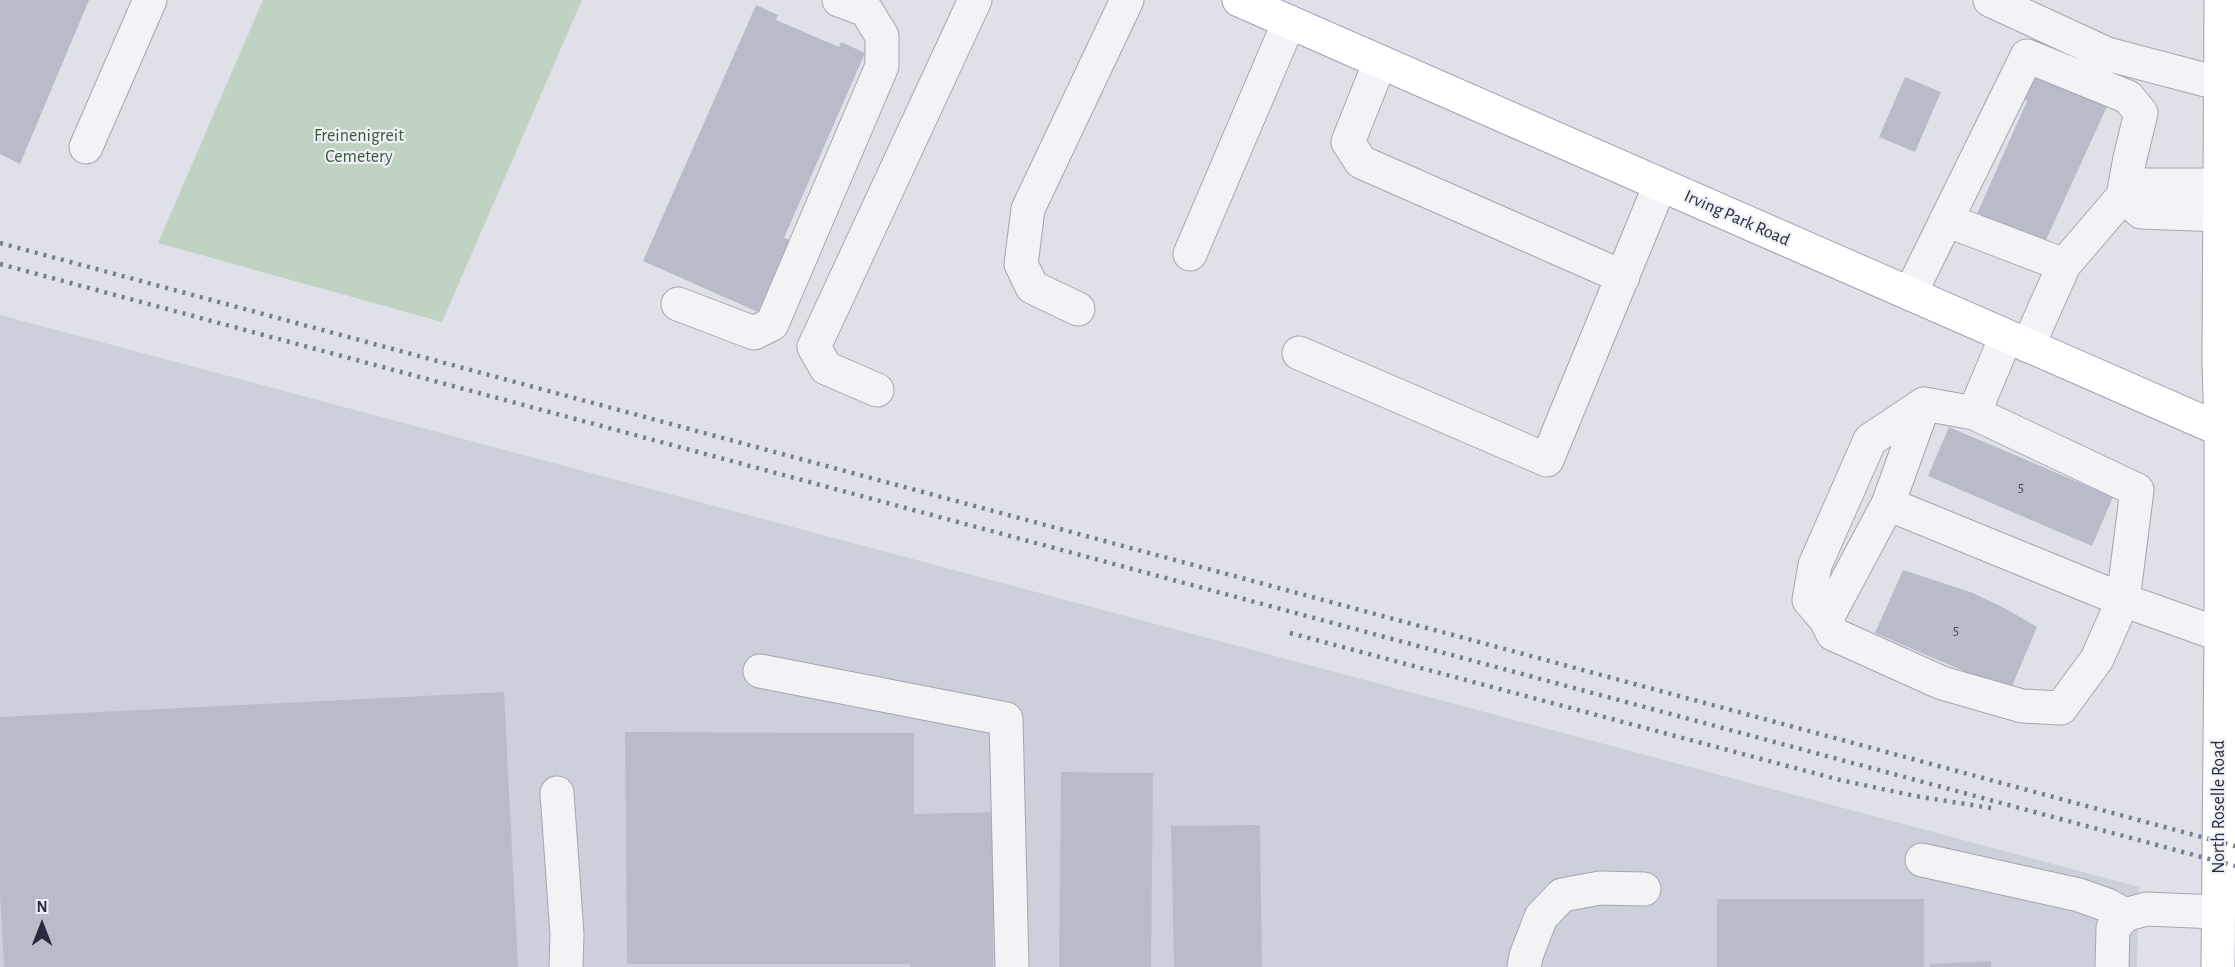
<!DOCTYPE html>
<style>
body{margin:0}
#map{position:relative;width:2235px;height:967px;overflow:hidden;background:#dfe0e8;font-family:"Alegreya Sans",sans-serif}
canvas{display:block}
.north{position:absolute;left:12px;top:895px;width:60px;height:60px;-webkit-text-stroke:4px #eff0f6;paint-order:stroke;rotate:0deg;font-size:16px;font-weight:700;line-height:24px;text-align:center;color:#282a3f}
.north::after{content:'';display:block;margin:auto;width:21px;height:27px;background:#282a3f;clip-path:polygon(50% 0,100% 100%,50% 72%,0 100%)}
</style>
<div id="map">
<canvas width="2235" height="967"></canvas>
<div class="north">N</div>
</div>
<script>
const g = document.querySelector('canvas').getContext('2d');
g.lineJoin = 'round';
function paint(path, color) {
  g.fillStyle = color;
  g.fill(path, 'evenodd');
}
function poly(rows) {
  const path = new Path2D();
  for (const r of rows) {
    path.moveTo(r[0], r[1]);
    for (let i = 2; i < r.length; i += 2) path.lineTo(r[i], r[i + 1]);
  }
  return path;
}
function strokePath(path, color, width, dash) {
  g.strokeStyle = color;
  g.lineWidth = width;
  g.lineCap = dash ? 'butt' : 'round';
  g.setLineDash(dash || []);
  g.stroke(path);
}
function write(font, color, halo, rows, align = 'center') {
  g.font = font + ' "Alegreya Sans",sans-serif';
  g.lineWidth = 4.5;
  g.setLineDash([]);
  g.textBaseline = 'middle';
  g.strokeStyle = halo;
  g.fillStyle = color;
  for (const [text, x, y, turn = 0] of rows) {
    g.save();
    g.translate(x, y);
    g.rotate((+turn || 0) * Math.PI / 180);
    g.textAlign = isNaN(turn) ? turn : align;
    if (halo) g.strokeText(text, 0, 0);
    g.fillText(text, 0, 0);
    g.restore();
  }
}
paint(poly([
 [0,315,2139,887,2137,967,0,967]
]), '#cdcfda');
paint(poly([
 [263,0,582,0,442,322,158,243]
]), '#c0d2c1');
paint(poly([
 [0,0,89,0,20,164,0,154],
 [756,5,778,15,776,20,839,47,841,42,865,53,784,238,790,240,758,312,643,261],
 [2036,70,2109,102,2040,253,1973,223,2027,101,2023,99],
 [1905,77,1941,92,1915,152,1879,137],
 [1949,427,2113,497,2092,546,1928,476],
 [1903,570,1973,593,2006,609,2037,627,2010,691,1875,633],
 [504,692,518,967,4,967,0,893,0,717],
 [625,732,914,733,914,814,993,812,993,967,910,967,910,964,627,964],
 [1061,772,1153,773,1151,967,1059,967],
 [1260,825,1262,967,1174,967,1171,826],
 [1717,899,1924,899,1924,967,1717,967],
 [1991,961,1991,967,1930,967,1930,964]
]), '#babbc8');
const minor = poly([
 [1990,0,2107,54,2221,84],
 [1380,62,1348,142,1361,162,1623,277],
 [86,147,150,0],
 [2123,196,2141,212,2220,215],
 [1946,220,2064,265,2123,196,2142,185,2220,185],
 [1190,254,1289,22],
 [1910,294,2027,56,2128,97,2141,113,2130,158,2123,196],
 [678,304,754,333,772,324,882,66,882,36,866,10,839,0],
 [1078,309,1032,287,1021,264,1028,209,1127,0],
 [2028,346,2064,265],
 [1299,353,1547,460,1660,185],
 [877,390,826,368,814,347,975,0],
 [1924,404,1870,440,1815,565,1809,600,1826,620,1833,634,1942,683,2022,706,2061,708,2097,659,2123,600,2137,490,1974,413],
 [1888,504,2123,600,2221,635],
 [1826,620,1888,504,1924,404,1974,413,2006,337],
 [760,671,1006,719,1012,967],
 [557,793,567,934,566,967],
 [1922,860,2079,895,2107,905,2125,915],
 [1524,967,1526,956,1541,917,1562,895,1600,888,1644,889],
 [2112,967,2113,928,2125,915,2146,909,2218,912]
]);
const major = poly([
 [1239,0,2235,436],
 [2218,967,2221,635,2221,430,2219,360,2221,0]
]);
strokePath(minor, '#a4a6b2', 35);
strokePath(major, '#9fa1b4', 35);
strokePath(minor, '#f2f2f7', 33);
strokePath(major, '#fff', 33);
strokePath(poly([
 [0,243,2235,846],
 [0,264,2235,866],
 [1290,633,1840,780,1915,796,1997,809]
]), '#797b92', 4.5, [3, 6]);
write('15px', '#4c4e61', null, [
 ["5",2021,487],
 ["5",1956,630]
]);
write('18px', '#365b39', '#eff0f6', [
 ["Freinenigreit",359,136],
 ["Cemetery",359,157]
]);
write('18px', '#282a3f', '#eff0f6', [
 ["Irving Park Road",1737,218,24],
 ["North Roselle Road",2219,807,-90]
]);
</script>
